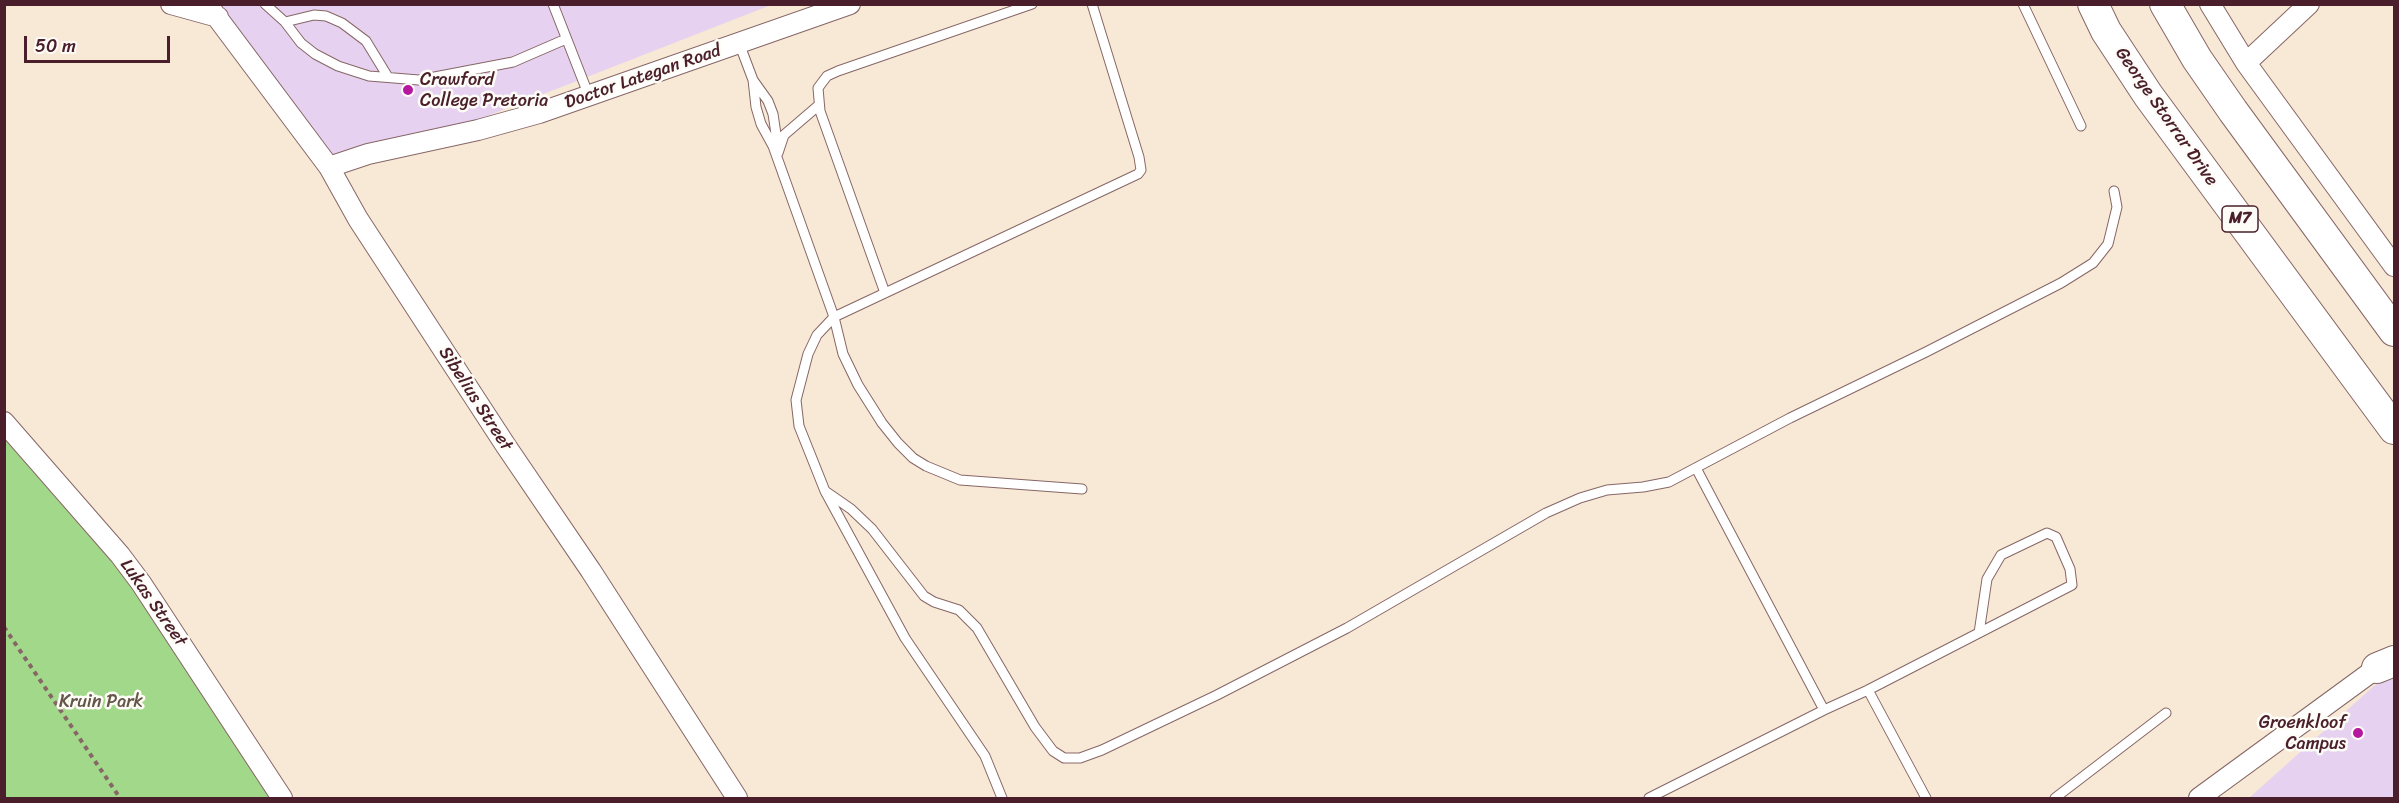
<!DOCTYPE html>
<style>
body{margin:0}
#map{position:relative;width:2399px;height:803px;overflow:hidden;background:#f7e9d5;font-family:Sriracha,sans-serif}
canvas{display:block}
.frame{position:absolute;inset:0;border:6px solid #4a1f2b;pointer-events:none}
.scale{position:absolute;left:24px;top:36px;width:146px;height:27px;box-sizing:border-box;border:3px solid #4a1f2b;border-top:0;padding-left:8px;font-size:18px;line-height:21px;white-space:nowrap;color:#4a1f2b;-webkit-text-stroke:4px #fdfcf7;paint-order:stroke}
</style>
<div id="map">
<canvas width="2399" height="803"></canvas>
<div class="frame"></div>
<div class="scale">50 m</div>
</div>
<script>
const g = document.querySelector('canvas').getContext('2d');
g.lineJoin = 'round';
function paint(path, color) {
  g.fillStyle = color;
  g.fill(path, 'evenodd');
}
function poly(rows) {
  const path = new Path2D();
  for (const r of rows) {
    path.moveTo(r[0], r[1]);
    for (let i = 2; i < r.length; i += 2) path.lineTo(r[i], r[i + 1]);
  }
  return path;
}
function strokePath(path, color, width, dash) {
  g.strokeStyle = color;
  g.lineWidth = width;
  g.lineCap = dash ? 'butt' : 'round';
  g.setLineDash(dash || []);
  g.stroke(path);
}
function write(font, color, halo, rows, align = 'center') {
  g.font = font + ' Sriracha,sans-serif';
  g.lineWidth = 5;
  g.setLineDash([]);
  g.textBaseline = 'middle';
  g.strokeStyle = halo;
  g.fillStyle = color;
  for (const [text, x, y, turn = 0] of rows) {
    g.save();
    g.translate(x, y);
    g.rotate((+turn || 0) * Math.PI / 180);
    g.textAlign = isNaN(turn) ? turn : align;
    if (halo) g.strokeText(text, 0, 0);
    g.fillText(text, 0, 0);
    g.restore();
  }
}
paint(poly([
 [193,5,771,5,334,176],
 [2394,668,2394,798,2249,798]
]), '#e6d2f0');
paint(poly([
 [4,429,117,553,280,798,5,798]
]), '#a2d88a');
const lane = poly([
 [265,4,285,22,301,43,315,54,338,66,369,76,419,80,513,62,566,39],
 [553,4,589,96],
 [2023,4,2081,126],
 [285,22,314,15,326,16,342,23,366,41,388,77],
 [739,43,753,80,768,101,773,114,776,134,773,146],
 [753,80,756,107,761,124,773,146,834,317,843,354,858,385,882,423,898,443,913,458,926,466,960,480,1082,489],
 [778,153,784,135,819,105],
 [885,293,820,111,818,88,827,76,838,71,1032,4],
 [1696,468,1824,710,1868,690,2072,585,2070,569,2056,537,2047,533,2001,555,1987,579,1979,633],
 [825,491,851,509,872,529,924,596,934,602,959,610,977,628,1035,727,1053,751,1064,758,1080,758,1102,750,1217,695,1347,628,1546,513,1580,498,1607,490,1643,487,1669,482,1790,418,1926,352,2061,283,2093,263,2108,244,2117,207,2114,191],
 [1868,690,1926,798],
 [1002,798,985,756,905,638,825,491,799,426,796,400,808,354,817,335,834,317,1138,174,1141,170,1139,157,1092,4],
 [1649,798,1824,710],
 [2055,798,2166,713]
]);
const street = poly([
 [171,4,218,17],
 [207,4,329,167,358,219,506,446,591,571,737,798],
 [2210,4,2246,63,2394,266],
 [2246,63,2309,4],
 [329,167,368,154,478,130,539,113,850,4],
 [4,422,120,555,141,583,282,798],
 [2199,798,2385,662]
]);
const primary = poly([
 [2093,4,2106,31,2148,95,2394,429],
 [2165,4,2197,59,2233,111,2394,331],
 [2377,668,2394,661]
]);
strokePath(lane, '#876666', 11);
strokePath(street, '#876666', 22);
strokePath(primary, '#876666', 32);
strokePath(poly([
 [4,627,120,798]
]), '#876666', 4, [4.5, 4.5]);
strokePath(lane, '#fff', 9);
strokePath(street, '#fff', 20);
strokePath(primary, '#fff', 30);
for (const [x, y, r, color] of [
 [408,90,6,"#b5179e"],
 [2358,733,6,"#b5179e"]
]) {
  const dot = new Path2D();
  dot.arc(x, y, r, 0, 2 * Math.PI);
  g.fillStyle = color;
  g.fill(dot);
  strokePath(dot, '#fdfcf7', 2);
}
for (const [x, y, w] of [
 [2240,219,36]
]) {
  const box = new Path2D();
  box.roundRect(x - w / 2, y - 13, w, 26, 4.5);
  g.fillStyle = '#fdfcf7';
  g.fill(box);
  strokePath(box, '#4a1f2b', 1.5);
}
write('bold 16px', '#4a1f2b', null, [
 ["M7",2240,219]
]);
write('18px', '#4a1f2b', '#fdfcf7', [
 ["Doctor Lategan Road",643,77,-19],
 ["George Storrar Drive",2166,117,55],
 ["Sibelius Street",475,399,57],
 ["Lukas Street",153,603,55]
]);
write('18px', '#4a1f2b', '#fdfcf7', [
 ["Crawford",420,80],
 ["College Pretoria",420,101],
 ["Groenkloof",2346,723,"right"],
 ["Campus",2346,744,"right"]
], 'left');
write('18px', '#645648', '#fdfcf7', [
 ["Kruin Park",101,702]
]);
</script>
